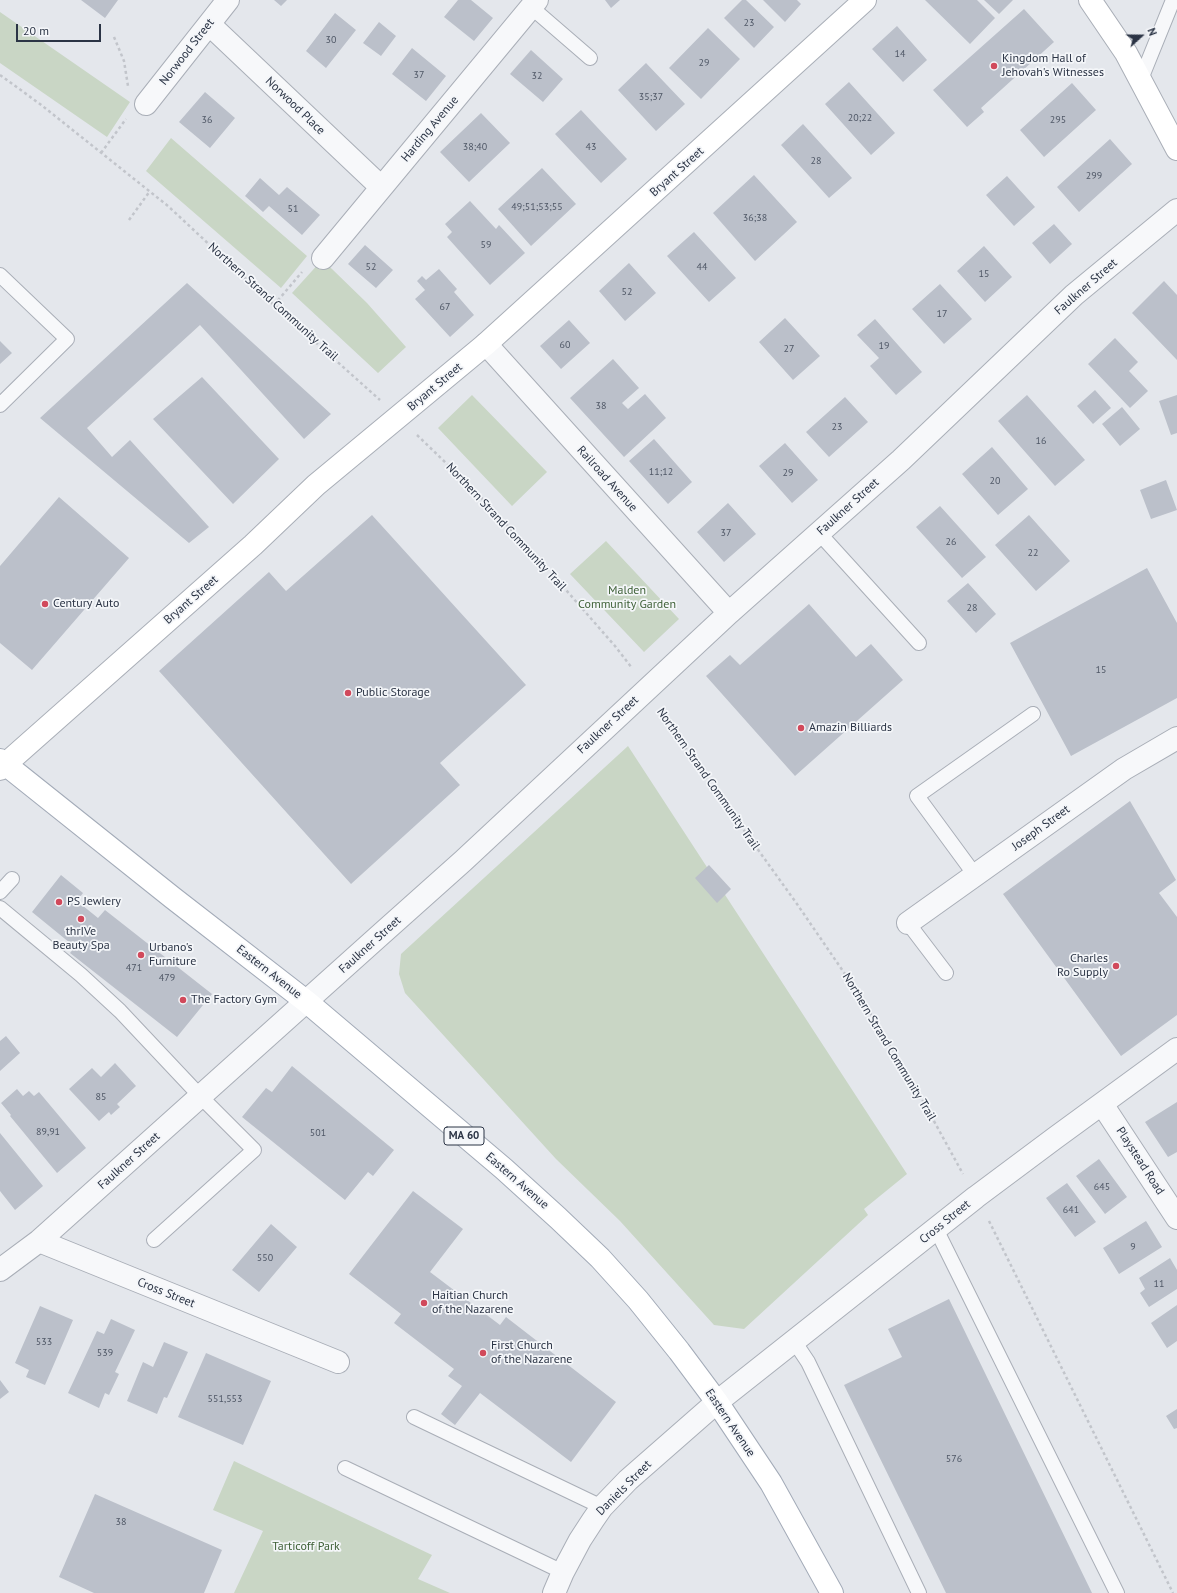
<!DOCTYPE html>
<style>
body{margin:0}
#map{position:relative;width:1177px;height:1593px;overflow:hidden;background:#e4e7ec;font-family:"PT Sans",sans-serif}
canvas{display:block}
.north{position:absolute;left:1121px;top:16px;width:40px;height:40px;-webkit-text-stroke:3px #f4f6f9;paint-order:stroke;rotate:69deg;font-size:11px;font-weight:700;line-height:16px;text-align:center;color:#2b3445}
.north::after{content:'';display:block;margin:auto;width:14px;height:18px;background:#2b3445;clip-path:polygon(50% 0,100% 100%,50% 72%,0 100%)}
.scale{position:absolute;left:16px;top:24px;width:85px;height:18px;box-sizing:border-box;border:2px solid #2b3445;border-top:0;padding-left:5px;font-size:12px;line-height:14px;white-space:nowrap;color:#2b3445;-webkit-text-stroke:3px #f4f6f9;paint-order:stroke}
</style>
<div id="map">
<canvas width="1177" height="1593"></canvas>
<div class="north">N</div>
<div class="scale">20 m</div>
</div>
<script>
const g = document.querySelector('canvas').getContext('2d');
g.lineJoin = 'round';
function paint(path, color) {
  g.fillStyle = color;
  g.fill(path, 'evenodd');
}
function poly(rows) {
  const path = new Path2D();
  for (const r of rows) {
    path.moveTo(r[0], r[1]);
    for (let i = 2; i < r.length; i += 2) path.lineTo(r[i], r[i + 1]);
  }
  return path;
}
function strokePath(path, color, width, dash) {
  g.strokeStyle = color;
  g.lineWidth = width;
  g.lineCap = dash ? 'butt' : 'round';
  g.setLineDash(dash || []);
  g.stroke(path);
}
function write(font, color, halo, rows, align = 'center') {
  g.font = font + ' "PT Sans",sans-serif';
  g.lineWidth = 3.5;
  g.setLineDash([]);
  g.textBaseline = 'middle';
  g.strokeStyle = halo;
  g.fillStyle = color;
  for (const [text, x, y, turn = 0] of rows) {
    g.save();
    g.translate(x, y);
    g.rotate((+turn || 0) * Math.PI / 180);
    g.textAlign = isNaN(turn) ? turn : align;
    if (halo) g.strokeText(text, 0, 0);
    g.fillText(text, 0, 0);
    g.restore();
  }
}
paint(poly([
 [0,12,130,102,107,137,0,63],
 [171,138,307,256,281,288,146,171],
 [321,261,332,269,367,303,406,347,378,373,292,293],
 [472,395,547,472,512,506,438,428],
 [606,541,679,619,644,652,570,574],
 [628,746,907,1174,864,1209,868,1215,744,1329,714,1325,620,1221,556,1159,405,993,399,974,401,954],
 [234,1461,432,1555,418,1579,450,1593,234,1593,263,1531,213,1510]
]), '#c9d6c5');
paint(poly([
 [81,0,118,0,105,18],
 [274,0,287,0,281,6],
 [458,0,471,0,493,18,474,41,444,17],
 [605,0,620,0,611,8],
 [742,0,746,0,774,27,754,48,724,18],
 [763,0,797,0,801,4,785,22],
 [925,0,977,0,995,18,970,44],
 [984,0,1013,0,999,14],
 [1024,9,1054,42,981,108,984,112,967,127,933,90],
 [335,13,356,30,326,68,306,51],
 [379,22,396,36,381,56,363,43],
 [897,26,927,60,903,82,872,49],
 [708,28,740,59,701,99,669,68],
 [412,48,446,76,426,101,392,74],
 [531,50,563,79,543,102,510,74],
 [646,63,685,104,656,131,618,90],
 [849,82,895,133,871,155,825,104],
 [1072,83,1096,110,1044,157,1020,130],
 [205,92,235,118,210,148,179,122],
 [581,110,627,159,601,183,555,134],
 [481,113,510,143,469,182,440,152],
 [803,124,852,178,829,198,781,145],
 [1110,139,1132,164,1079,212,1057,187],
 [542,168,576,204,531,246,498,209],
 [754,175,797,222,755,261,713,213],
 [1007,176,1035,207,1014,226,986,195],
 [260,178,279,195,287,187,320,215,302,235,269,206,263,212,245,196],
 [470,201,496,229,499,225,525,253,490,285,447,237,452,232,445,224],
 [1054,224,1072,244,1050,264,1032,243],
 [694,232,736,278,709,302,667,256],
 [365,245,393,270,376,288,348,264],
 [984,246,1012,277,985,302,957,271],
 [629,263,656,293,625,321,599,291],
 [439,269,457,289,454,292,474,315,450,337,415,299,425,290,417,281,422,276,426,280],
 [1164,281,1177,295,1177,360,1132,313],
 [187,283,331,414,304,439,200,325,87,428,112,457,130,440,209,527,189,543,40,418],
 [940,284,972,319,944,344,912,309],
 [785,318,820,356,793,380,759,342],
 [875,319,922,372,896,395,870,366,879,358,857,335],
 [569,320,590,343,561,369,540,346],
 [1115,338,1138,362,1129,371,1148,391,1130,408,1088,364],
 [0,341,12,353,0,364],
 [613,359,639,388,622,403,628,409,645,394,666,418,624,457,570,398],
 [202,377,279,459,233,504,153,419],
 [1095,390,1111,408,1093,424,1077,406],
 [1027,395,1085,460,1055,486,998,421],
 [1177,395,1177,433,1171,435,1159,401],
 [845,397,868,422,829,457,806,432],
 [1122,407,1140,429,1120,446,1102,424],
 [654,439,692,482,668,504,629,461],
 [785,443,818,480,792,503,759,466],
 [992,447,1028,489,998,515,962,474],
 [1166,480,1177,510,1151,519,1140,490],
 [59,497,129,558,32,670,0,643,0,566],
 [728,503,756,534,724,562,697,532],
 [940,506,986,557,962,578,916,527],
 [372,515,526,685,440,763,460,785,351,884,159,671,269,572,286,591],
 [1029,515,1070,561,1036,591,995,545],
 [1147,568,1177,623,1177,698,1071,756,1010,643],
 [968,583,996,614,976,633,947,601],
 [809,604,856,657,871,644,903,680,795,776,706,676,730,655,740,665],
 [1130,801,1176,880,1159,893,1177,917,1177,1015,1121,1056,1003,894],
 [709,865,731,889,717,903,695,878],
 [61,875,83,893,77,901,98,918,105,910,212,994,177,1037,70,953,75,947,32,912],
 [6,1036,20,1053,0,1071,0,1041],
 [115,1063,136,1086,117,1104,120,1107,111,1115,109,1112,99,1121,69,1089,92,1068,101,1077],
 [292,1066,394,1150,373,1176,368,1172,345,1200,242,1117,266,1088,272,1092],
 [17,1089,23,1096,29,1091,34,1096,39,1092,86,1148,57,1173,10,1116,11,1115,1,1103],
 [1177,1102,1177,1152,1168,1157,1145,1122],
 [0,1133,43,1186,15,1210,0,1191],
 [1099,1159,1127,1197,1105,1214,1076,1176],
 [1067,1183,1096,1222,1075,1237,1046,1198],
 [413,1191,463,1229,430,1272,500,1325,506,1317,616,1402,571,1462,480,1393,455,1425,441,1414,462,1386,448,1376,454,1369,394,1323,401,1314,349,1274],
 [1146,1221,1162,1247,1119,1274,1103,1248],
 [271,1224,297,1247,259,1292,232,1270],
 [1170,1258,1177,1270,1177,1289,1149,1307,1140,1293,1145,1289,1139,1278],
 [949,1299,1092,1593,946,1593,844,1385,902,1357,888,1329],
 [1177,1305,1177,1341,1167,1348,1151,1323],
 [40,1306,73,1320,45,1385,26,1377,29,1370,15,1363],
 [111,1319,135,1330,115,1372,119,1374,109,1395,105,1393,99,1408,68,1393,97,1331,104,1334],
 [164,1342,188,1352,167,1398,164,1397,157,1414,127,1401,143,1362,153,1367],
 [206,1353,271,1381,243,1445,178,1417],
 [0,1380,9,1392,0,1399],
 [1177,1409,1177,1428,1174,1429,1166,1416],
 [95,1494,222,1550,204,1593,94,1593,59,1577]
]), '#bbc0ca');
const lane = poly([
 [531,7,590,58],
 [1141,79,1173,0],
 [0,275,67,339,0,405],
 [819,533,919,643],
 [975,875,917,796,1033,714],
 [0,892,12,879],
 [0,908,81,975,120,1011,201,1097,254,1150,154,1240],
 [908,923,946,973],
 [936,1229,1117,1593],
 [794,1341,808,1362,919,1593],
 [414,1417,602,1507],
 [345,1468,563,1572]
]);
const street = poly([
 [209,24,381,187],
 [146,104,228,0],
 [323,258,537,0],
 [486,344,729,613],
 [908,923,1124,769,1177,738],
 [1102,1104,1177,1218],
 [39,1241,338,1362],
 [0,1270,39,1241,379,936,463,861,729,613,901,460,1074,295,1177,210],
 [554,1593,563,1572,580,1540,593,1520,602,1507,628,1480,717,1402,976,1197,1055,1138,1177,1049]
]);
const secondary = poly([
 [1090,0,1126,53,1177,149],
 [0,769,253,545,316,485,486,344,865,0]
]);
const primary = poly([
 [0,760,173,898,307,1002,504,1169,558,1218,600,1258,638,1300,679,1351,717,1402,771,1483,832,1593]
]);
strokePath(lane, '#a9aeb7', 16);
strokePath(street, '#a9aeb7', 24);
strokePath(secondary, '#a9aeb7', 24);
strokePath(primary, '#a3abb8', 24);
strokePath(poly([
 [114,37,124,61,128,86],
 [0,75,40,104,168,206,274,305,380,400],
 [101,153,126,119],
 [129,220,150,191],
 [274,305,302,272],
 [417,435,475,491,545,566,615,646,632,668],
 [661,712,700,769,797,904,858,993,918,1092,963,1174],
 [989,1221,1173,1593]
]), '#c2c5cb', 2.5, [3, 3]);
strokePath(lane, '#f7f8fa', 14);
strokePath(street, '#f7f8fa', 22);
strokePath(secondary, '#fff', 22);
strokePath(primary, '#fff', 22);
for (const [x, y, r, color] of [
 [994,66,4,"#d1495b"],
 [45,604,4,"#d1495b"],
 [348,693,4,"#d1495b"],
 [801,728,4,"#d1495b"],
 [59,902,4,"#d1495b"],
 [81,919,4,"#d1495b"],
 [141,955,4,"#d1495b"],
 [1116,966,4,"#d1495b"],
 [183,1000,4,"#d1495b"],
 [424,1303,4,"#d1495b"],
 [483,1353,4,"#d1495b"]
]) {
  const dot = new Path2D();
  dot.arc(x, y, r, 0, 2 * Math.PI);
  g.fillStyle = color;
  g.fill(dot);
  strokePath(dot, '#f4f6f9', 1.5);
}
write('10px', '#4f5766', null, [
 ["23",749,23],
 ["30",331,40],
 ["14",900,54],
 ["29",704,63],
 ["37",419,75],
 ["32",537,76],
 ["35;37",651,97],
 ["20;22",860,118],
 ["36",207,120],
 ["295",1058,120],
 ["38;40",475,147],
 ["43",591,147],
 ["28",816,161],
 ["299",1094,176],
 ["49;51;53;55",537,207],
 ["51",293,209],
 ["36;38",755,218],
 ["59",486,245],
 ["52",371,267],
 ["44",702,267],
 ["15",984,274],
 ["52",627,292],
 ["67",445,307],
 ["17",942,314],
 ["60",565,345],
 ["19",884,346],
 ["27",789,349],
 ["38",601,406],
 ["23",837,427],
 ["16",1041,441],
 ["11;12",661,472],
 ["29",788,473],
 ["20",995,481],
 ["37",726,533],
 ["26",951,542],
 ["22",1033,553],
 ["28",972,608],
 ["15",1101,670],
 ["471",134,968],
 ["479",167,978],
 ["85",101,1097],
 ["89,91",48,1132],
 ["501",318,1133],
 ["645",1102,1187],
 ["641",1071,1210],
 ["9",1133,1247],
 ["550",265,1258],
 ["11",1159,1284],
 ["533",44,1342],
 ["539",105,1353],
 ["551,553",225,1399],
 ["576",954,1459],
 ["38",121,1522]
]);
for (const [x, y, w] of [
 [464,1136,40]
]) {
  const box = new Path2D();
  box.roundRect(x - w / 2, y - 9, w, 18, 3);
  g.fillStyle = '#f4f6f9';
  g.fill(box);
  strokePath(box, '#2b3445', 1);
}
write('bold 11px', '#2b3445', null, [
 ["MA 60",464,1136]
]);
write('12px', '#2b3445', '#f4f6f9', [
 ["Norwood Street",187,52,-52],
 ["Norwood Place",295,106,44],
 ["Harding Avenue",430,129,-50],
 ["Bryant Street",677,172,-42],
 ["Faulkner Street",1086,287,-41],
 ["Northern Strand Community Trail",273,302,42],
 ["Bryant Street",435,387,-40],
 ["Railroad Avenue",607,479,48],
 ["Faulkner Street",848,507,-42],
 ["Northern Strand Community Trail",506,527,47],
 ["Bryant Street",191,600,-41],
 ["Faulkner Street",608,725,-43],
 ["Northern Strand Community Trail",708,779,55],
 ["Joseph Street",1041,828,-36],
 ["Faulkner Street",370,945,-42],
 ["Eastern Avenue",269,972,38],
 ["Northern Strand Community Trail",889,1047,59],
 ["Faulkner Street",129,1161,-42],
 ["Playstead Road",1140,1161,57],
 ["Eastern Avenue",517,1181,41],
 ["Cross Street",945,1222,-39],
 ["Cross Street",166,1293,22],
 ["Eastern Avenue",730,1423,56],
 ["Daniels Street",624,1488,-45]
]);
write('12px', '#2b3445', '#f4f6f9', [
 ["Kingdom Hall of",1002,59],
 ["Jehovah's Witnesses",1002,73],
 ["Century Auto",53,604],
 ["Public Storage",356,693],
 ["Amazin Billiards",809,728],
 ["PS Jewlery",67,902],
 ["thrIVe",81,932,"center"],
 ["Beauty Spa",81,946,"center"],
 ["Urbano's",149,948],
 ["Furniture",149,962],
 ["Charles",1108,959,"right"],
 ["Ro Supply",1108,973,"right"],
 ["The Factory Gym",191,1000],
 ["Haitian Church",432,1296],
 ["of the Nazarene",432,1310],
 ["First Church",491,1346],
 ["of the Nazarene",491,1360]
], 'left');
write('12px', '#3f6138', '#f4f6f9', [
 ["Malden",627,591],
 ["Community Garden",627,605],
 ["Tarticoff Park",306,1547]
]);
</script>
